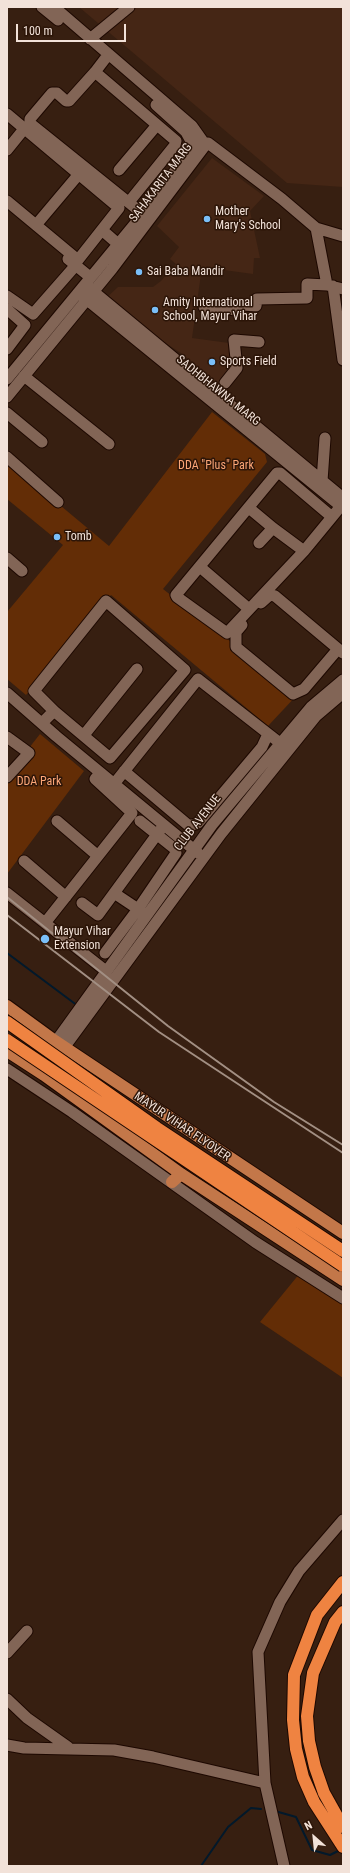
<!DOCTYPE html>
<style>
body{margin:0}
#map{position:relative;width:350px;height:1873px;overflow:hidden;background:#371f11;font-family:"Roboto Condensed",sans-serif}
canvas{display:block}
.frame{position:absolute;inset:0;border:8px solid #f2e2d9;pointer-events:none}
.north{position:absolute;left:294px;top:1817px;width:40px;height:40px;-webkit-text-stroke:3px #2c1508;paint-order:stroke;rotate:333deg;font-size:11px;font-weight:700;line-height:16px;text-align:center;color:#f2e2d9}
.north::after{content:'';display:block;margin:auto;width:14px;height:18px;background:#f2e2d9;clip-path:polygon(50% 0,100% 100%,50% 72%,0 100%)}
.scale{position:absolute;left:16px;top:24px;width:110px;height:18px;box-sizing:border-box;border:2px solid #f2e2d9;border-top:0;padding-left:5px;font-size:12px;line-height:14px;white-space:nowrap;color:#f2e2d9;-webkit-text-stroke:3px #2c1508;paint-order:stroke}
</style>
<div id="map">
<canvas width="350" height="1873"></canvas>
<div class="frame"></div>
<div class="north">N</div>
<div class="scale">100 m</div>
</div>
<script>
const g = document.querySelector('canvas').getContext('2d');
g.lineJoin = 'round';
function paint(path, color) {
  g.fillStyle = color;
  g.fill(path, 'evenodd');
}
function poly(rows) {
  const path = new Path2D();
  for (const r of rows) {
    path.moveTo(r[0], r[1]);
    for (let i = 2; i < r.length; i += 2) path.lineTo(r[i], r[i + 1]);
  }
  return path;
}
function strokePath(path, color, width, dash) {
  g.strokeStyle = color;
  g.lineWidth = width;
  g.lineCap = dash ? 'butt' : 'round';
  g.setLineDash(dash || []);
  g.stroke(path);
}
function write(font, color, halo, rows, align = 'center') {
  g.font = font + ' "Roboto Condensed",sans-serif';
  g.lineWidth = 3;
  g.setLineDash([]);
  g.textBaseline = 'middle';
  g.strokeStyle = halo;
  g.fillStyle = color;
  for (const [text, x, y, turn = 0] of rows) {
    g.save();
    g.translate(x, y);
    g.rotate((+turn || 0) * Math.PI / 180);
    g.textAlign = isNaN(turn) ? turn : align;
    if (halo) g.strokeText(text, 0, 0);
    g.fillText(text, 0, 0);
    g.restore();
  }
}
paint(poly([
 [79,7,343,7,343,187,287,183],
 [212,158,264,196,250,211,260,258,254,258,253,274,202,267,192,338,229,343,232,370,217,386,215,382,181,353,127,319,104,300,118,287,153,287,161,281,176,264,170,259,179,247,157,226]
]), '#452615');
paint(poly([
 [212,412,265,454,267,462,163,589,298,694,268,726,111,595,26,695,7,679,7,612,63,545,7,499,7,461,109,546],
 [40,734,84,771,7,874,7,776],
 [300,1273,343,1303,343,1378,260,1322]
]), '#632d06');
strokePath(poly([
 [7,953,78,1006],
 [275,1811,296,1817,312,1850,330,1855,340,1850],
 [201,1866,228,1827,251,1808,261,1809]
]), '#02192b', 2);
const minor = poly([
 [42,7,58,20],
 [90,39,129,7],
 [95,72,108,55],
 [7,114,119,208,78,260,7,201],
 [200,143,208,143,282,199,316,228,327,285,343,289],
 [7,150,24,129],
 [119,170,157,125],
 [129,202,175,145,176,141,95,72,69,101,66,101,57,93,52,93,30,119,30,122,31,124,143,214],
 [36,225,79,174],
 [316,228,343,236],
 [102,230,118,244],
 [68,259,90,277],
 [333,286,343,360],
 [88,287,343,498],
 [81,295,343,508],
 [7,296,33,314,76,265],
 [204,307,237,310,244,305,256,306,257,299,307,298,307,284,327,285],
 [7,309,25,325,7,349],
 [24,376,109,444],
 [7,379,143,214,192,148,191,141,186,132,156,105],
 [225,383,237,368,234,340,259,342],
 [7,397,112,269,204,147,204,143,192,126,54,7],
 [7,413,42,442],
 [7,457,58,502],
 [322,481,325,438],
 [249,508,273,528,304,551],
 [332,517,280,473,277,473,176,595,177,597,227,633,304,551,332,517,341,506],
 [259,543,273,528],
 [7,558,22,571],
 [200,567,249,609],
 [261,603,270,595,275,596,343,653],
 [242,625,236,632,236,647,293,694,304,689,338,649],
 [7,693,56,736,198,853],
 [42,723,54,711,34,691,106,601,185,670,110,758,54,711],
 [84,735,137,669],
 [7,737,29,753,7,777],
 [124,771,188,825,193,825,198,823,262,747,268,734],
 [114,784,198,679,280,743],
 [57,821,98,856],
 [24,861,66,897],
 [7,893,106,971],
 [114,893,138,909],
 [82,903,98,915,161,829],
 [45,923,132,813,95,779,100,773],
 [105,953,138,909,176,853,175,849,140,821],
 [7,1069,72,1112,255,1242,343,1298],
 [36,1069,212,825,311,707,343,680],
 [44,1075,221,834,316,716,343,693],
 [7,1653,27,1631],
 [7,1699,27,1718,68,1747],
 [7,1745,24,1748,114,1750,153,1757,265,1783],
 [284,1866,265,1783,258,1652,280,1602,299,1571,343,1520]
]);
const major = poly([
 [7,1006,55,1041,343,1233],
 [7,1051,44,1075,181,1174,343,1280],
 [172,1182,181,1174]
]);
const highway = poly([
 [343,1582,317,1615,294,1675,293,1720,296,1749,303,1777,314,1802,343,1847],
 [343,1612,335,1622,313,1673,307,1716,309,1741,315,1767,324,1793,343,1827]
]);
strokePath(minor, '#1d0800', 13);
strokePath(major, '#1d0800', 14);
strokePath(highway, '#1d0800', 14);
strokePath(minor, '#826556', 11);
strokePath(major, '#c37749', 12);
strokePath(highway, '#ef8341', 12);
strokePath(poly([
 [7,897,168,1026,274,1102,343,1145],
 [7,915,159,1032,343,1153]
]), '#a28f83', 2);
const highwayBridge = poly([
 [7,1022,157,1128,343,1251],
 [7,1040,343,1266]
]);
strokePath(highwayBridge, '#1d0800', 14, []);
strokePath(highwayBridge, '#ef8341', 12);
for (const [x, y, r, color] of [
 [207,219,4,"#7abff8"],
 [139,272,4,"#7abff8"],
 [155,310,4,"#7abff8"],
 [212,362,4,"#7abff8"],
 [57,537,4,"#7abff8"],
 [45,939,5,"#7abff8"]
]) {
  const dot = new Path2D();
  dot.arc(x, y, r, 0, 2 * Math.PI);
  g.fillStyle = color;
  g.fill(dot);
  strokePath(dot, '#2c1508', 1.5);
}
write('12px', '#f2e2d9', '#2c1508', [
 ["SAHAKARITA MARG",161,183,-53],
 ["SADHBHAWNA MARG",218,391,39],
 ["CLUB AVENUE",198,823,-52],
 ["MAYUR VIHAR FLYOVER",182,1127,34]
]);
write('12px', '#f2e2d9', '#2c1508', [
 ["Mother",215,212],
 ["Mary's School",215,226],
 ["Sai Baba Mandir",147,272],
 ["Amity International",163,303],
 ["School, Mayur Vihar",163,317],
 ["Sports Field",220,362],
 ["Tomb",65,537],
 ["Mayur Vihar",54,932],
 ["Extension",54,946]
], 'left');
write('12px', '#fca677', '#2c1508', [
 ["DDA \"Plus\" Park",216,466],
 ["DDA Park",39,782]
]);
</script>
